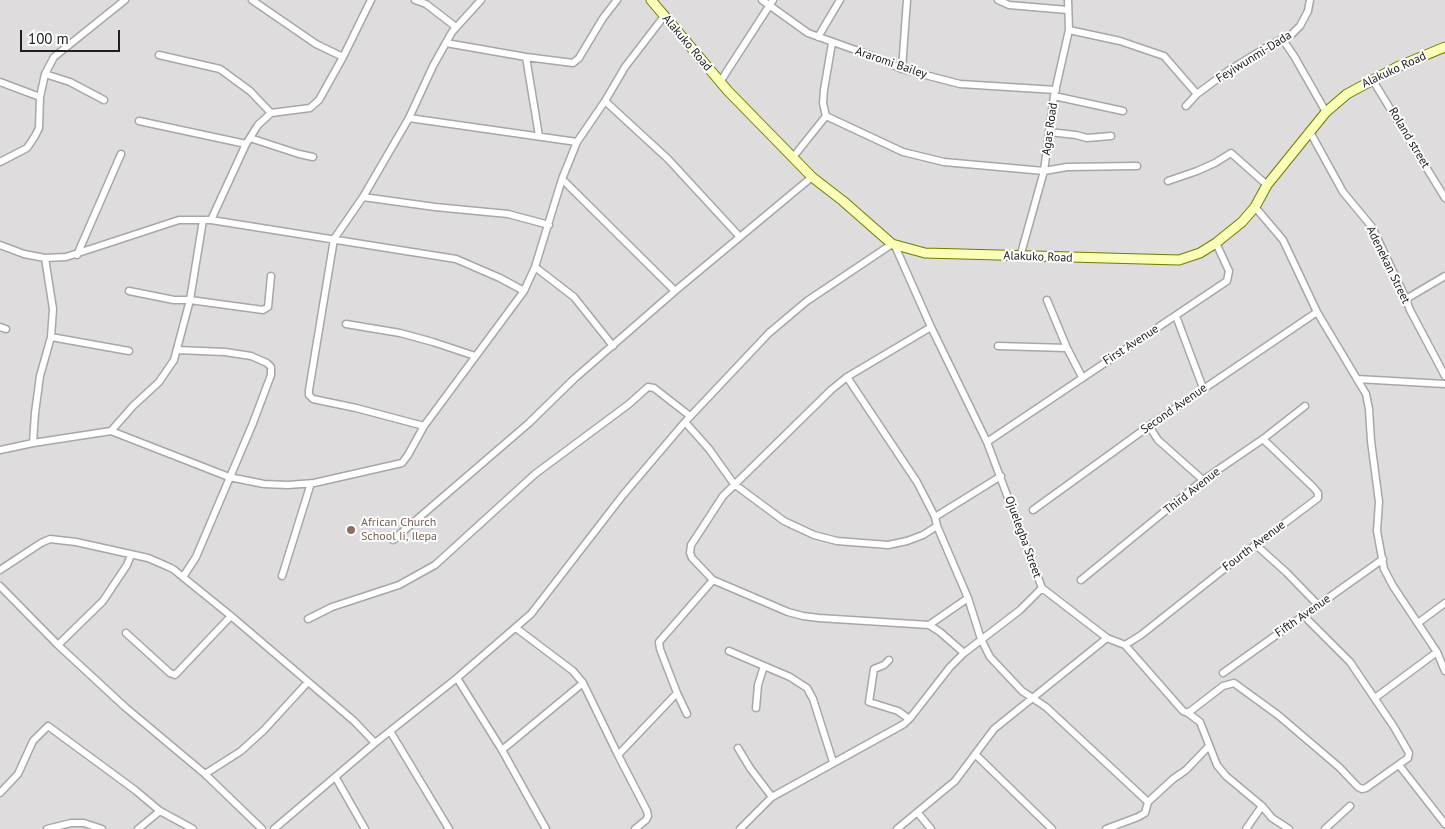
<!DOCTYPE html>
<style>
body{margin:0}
#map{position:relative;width:1445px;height:829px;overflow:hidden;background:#f1ede5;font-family:"PT Sans",sans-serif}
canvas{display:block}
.scale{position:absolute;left:20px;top:30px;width:100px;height:22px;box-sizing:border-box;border:2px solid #202020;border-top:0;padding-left:6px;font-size:15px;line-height:18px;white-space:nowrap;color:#202020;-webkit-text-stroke:4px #fff;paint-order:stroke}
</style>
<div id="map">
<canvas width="1445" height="829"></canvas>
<div class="scale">100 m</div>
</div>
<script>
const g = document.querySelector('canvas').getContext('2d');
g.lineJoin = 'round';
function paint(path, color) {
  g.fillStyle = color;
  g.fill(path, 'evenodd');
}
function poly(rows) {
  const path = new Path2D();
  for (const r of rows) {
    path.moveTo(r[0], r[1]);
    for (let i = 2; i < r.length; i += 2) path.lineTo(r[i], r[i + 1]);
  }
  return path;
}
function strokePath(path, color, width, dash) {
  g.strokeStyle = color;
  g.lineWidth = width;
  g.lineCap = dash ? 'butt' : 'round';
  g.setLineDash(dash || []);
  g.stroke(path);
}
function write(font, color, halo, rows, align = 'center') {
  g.font = font + ' "PT Sans",sans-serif';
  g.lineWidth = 4;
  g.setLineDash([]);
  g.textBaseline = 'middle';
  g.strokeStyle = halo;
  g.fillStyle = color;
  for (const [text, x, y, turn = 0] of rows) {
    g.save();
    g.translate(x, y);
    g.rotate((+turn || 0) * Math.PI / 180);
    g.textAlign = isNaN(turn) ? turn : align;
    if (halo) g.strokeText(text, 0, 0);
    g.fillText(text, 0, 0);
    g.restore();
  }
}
paint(poly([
 [0,0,1445,0,1445,829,0,829]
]), '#dedcdc');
const street = poly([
 [252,0,316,44,343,57],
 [415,0,426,4,456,27],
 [762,0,808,33,875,57,902,69,960,84,1056,90],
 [998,0,1009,5,1068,10],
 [1069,30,1120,41,1164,56,1197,94],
 [818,37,840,0],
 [1283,40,1294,56,1326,112],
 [446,43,526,57,573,63,579,58,603,18,617,0],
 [832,43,824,90,823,103,826,116,903,152,944,162,1044,171,1067,167,1137,166],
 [159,55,220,69,250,91,271,113],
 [526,57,539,136],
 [902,69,907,0],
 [45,74,70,82,104,100],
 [1372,79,1445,198],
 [0,82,40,97],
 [720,82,773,0],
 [1054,96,1123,111],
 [605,101,668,159,740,237],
 [1186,106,1197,94,1228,71,1270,45,1291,35,1300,26,1308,11,1310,0],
 [409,118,577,142],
 [139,121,246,144],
 [1049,132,1076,135,1087,138,1111,136],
 [1310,132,1343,192,1372,227,1406,299,1410,310,1445,376],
 [250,138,299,154,313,157],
 [794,156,826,116],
 [0,162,27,148,35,136,39,128,40,97,45,74,54,57,125,0],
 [562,179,675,291],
 [1168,181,1197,171,1215,163,1231,153,1267,185],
 [363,197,435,207,508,214,549,225],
 [1255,207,1283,240,1317,312,1366,394,1369,409,1371,441,1379,502,1377,531,1384,569,1393,586,1437,652,1445,671],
 [211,220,246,144,258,125,271,113,310,108,319,100,343,57,371,0],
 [0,245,24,254,45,258,66,257,179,220,211,220,456,259,500,278,524,291],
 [895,246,931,327,987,442,1042,588,1107,638,1125,645,1183,711,1188,713,1200,722,1217,765,1226,776,1262,806,1272,818,1289,829],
 [77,255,121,154],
 [1020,257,1044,171,1054,96,1069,30,1068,0],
 [535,267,574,297,613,346],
 [129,291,174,300,190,300,263,310,268,307,271,276],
 [1406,299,1445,276],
 [1047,300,1067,348,1082,377],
 [1176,316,1203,388],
 [346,324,400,333,433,342,475,356],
 [0,327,6,329],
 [931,327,847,377,831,390,723,496,695,539,691,545,690,553,692,558,713,580,788,612,803,616,819,618,929,625,940,632,964,653],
 [51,337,129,351],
 [998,346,1067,348],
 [177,350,225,352,251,356,267,363,271,367,271,375,253,423,196,557,183,577],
 [847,377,917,482,935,517,937,526,968,598,981,639,990,657,1022,691,1046,707,1148,802],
 [1357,379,1445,384],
 [685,422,709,449,734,484,784,521,814,535,837,541,888,545,907,541,923,535,937,526],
 [424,426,356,408,313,399,309,395,309,390,334,239,363,197,409,118,433,66,452,32,481,0],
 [1149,426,1158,440,1203,480],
 [111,431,133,406,159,382,174,360,190,300,203,220],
 [987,442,1227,281,1229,271,1216,243],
 [33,443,35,413,40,376,51,337,53,309,45,258],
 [0,450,33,443,111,431,229,477,264,484,288,485,314,483,402,463,408,455,424,426,524,291,535,267,562,179,577,142,605,101,625,67,665,15],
 [1033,510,1149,426,1317,312],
 [935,517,1001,476],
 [393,540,529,423,574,379,675,291,812,177],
 [1256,545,1286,572,1318,605],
 [0,570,41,543,50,539,76,542,148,558,162,564,173,569,231,616,354,721,375,743],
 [282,576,311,483],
 [1081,580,1203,480,1263,439,1305,406],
 [0,586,58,645,125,707,205,774,262,829],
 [308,619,332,607,399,585,435,565,535,474,629,404,648,387,654,388,690,416],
 [1418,623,1445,603],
 [929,625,968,598],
 [516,628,573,671,583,683,618,755,647,811,648,816,646,820,635,829],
 [126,633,170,673,175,675,231,616],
 [58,645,103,601,127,565,131,555],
 [1125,645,1141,635,1233,562,1318,498,1318,493,1314,488,1263,439],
 [729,651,790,677,807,688,813,699,833,762],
 [889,660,884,665,874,669,869,702,898,711,909,719],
 [1223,673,1383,559],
 [457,678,502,750,546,829],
 [1375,698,1437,652],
 [756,708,758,685,764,666],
 [1188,713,1223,686,1234,683,1278,715,1339,767,1358,787,1362,789,1366,788,1408,758,1409,753,1394,727,1350,662,1303,615],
 [687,714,677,693,660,649,659,642,713,580],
 [390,731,449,829],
 [738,748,750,768,772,797],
 [502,750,583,683],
 [618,755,677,693],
 [976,755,1052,829],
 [1399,765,1445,824],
 [205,774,241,751,264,730,308,682],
 [336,778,365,829],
 [0,793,18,774,33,741,48,726,135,790,160,811,193,829],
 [918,813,931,829],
 [47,829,71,823,84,823,102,829],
 [138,829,160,811],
 [274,829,375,743,457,678,531,614,623,495,685,422,769,333,807,301,892,244],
 [740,829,772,797,904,724,911,717,950,667,964,653,1020,610,1042,588],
 [897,829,955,781,994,729,1107,638],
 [1106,829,1138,817,1145,813,1148,802,1173,779,1186,770,1209,746],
 [1246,829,1262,806],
 [1325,829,1350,806]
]);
const secondary = poly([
 [651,0,728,91,812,177,843,201,892,244,925,253,1179,260,1200,253,1216,243,1242,222,1255,207,1267,185,1326,112,1347,94,1397,67,1445,47]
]);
strokePath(street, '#a7a7a7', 9);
strokePath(secondary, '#6f7d00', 11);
strokePath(street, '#fff', 6);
strokePath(secondary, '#fafeb6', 9);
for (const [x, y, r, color] of [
 [351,530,5,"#8d6e63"]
]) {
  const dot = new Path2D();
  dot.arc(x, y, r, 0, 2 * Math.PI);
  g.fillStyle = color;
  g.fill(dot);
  strokePath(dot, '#fff', 2);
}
write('12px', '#202020', '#fff', [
 ["Alakuko Road",687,43,50],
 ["Feyiwunmi-Dada",1254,57,-32],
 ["Araromi Bailey",891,63,19],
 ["Alakuko Road",1394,70,-25],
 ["Agas Road",1050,129,-82],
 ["Roland street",1409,138,59],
 ["Alakuko Road",1038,257,2],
 ["Adenekan Street",1388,265,64],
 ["First Avenue",1131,345,-33],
 ["Second Avenue",1174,409,-35],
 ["Third Avenue",1192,491,-38],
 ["Ojuelegba Street",1023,537,70],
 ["Fourth Avenue",1254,546,-37],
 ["Fifth Avenue",1303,616,-35]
]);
write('12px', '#785e54', '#fff', [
 ["African Church",361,523],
 ["School Ii, Ilepa",361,537]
], 'left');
</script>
